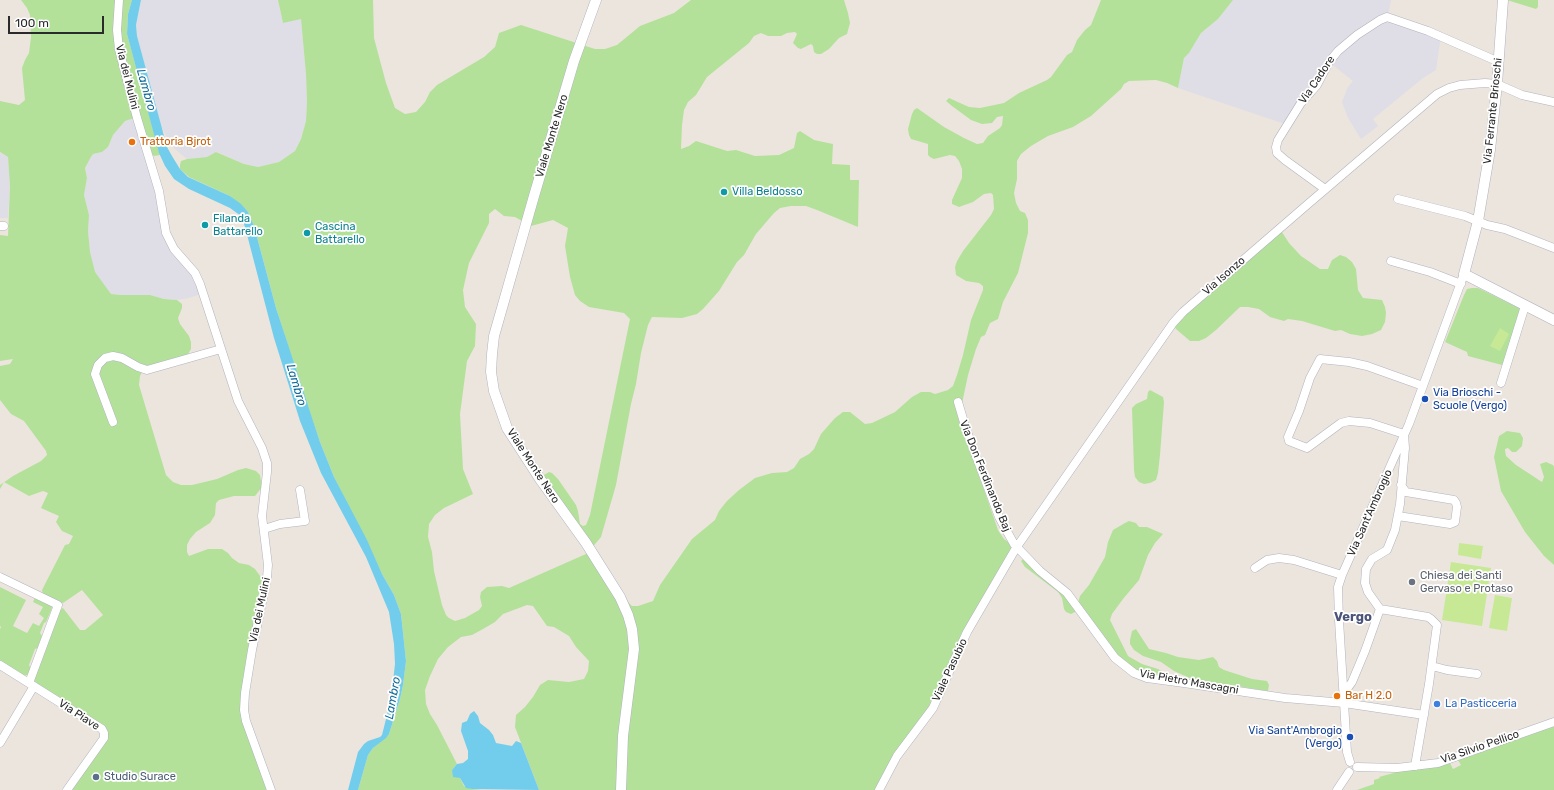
<!DOCTYPE html>
<style>
body{margin:0}
#map{position:relative;width:1554px;height:790px;overflow:hidden;background:#ece5dd;font-family:Rubik,sans-serif}
canvas{display:block}
.scale{position:absolute;left:8px;top:16px;width:96px;height:18px;box-sizing:border-box;border:2px solid #2a2a2a;border-top:0;padding-left:5px;font-size:12px;line-height:14px;white-space:nowrap;color:#2a2a2a;-webkit-text-stroke:3px #fff;paint-order:stroke}
</style>
<div id="map">
<canvas width="1554" height="790"></canvas>
<div class="scale">100 m</div>
</div>
<script>
const g = document.querySelector('canvas').getContext('2d');
g.lineJoin = 'round';
function paint(path, color) {
  g.fillStyle = color;
  g.fill(path, 'evenodd');
}
function poly(rows) {
  const path = new Path2D();
  for (const r of rows) {
    path.moveTo(r[0], r[1]);
    for (let i = 2; i < r.length; i += 2) path.lineTo(r[i], r[i + 1]);
  }
  return path;
}
function strokePath(path, color, width, dash) {
  g.strokeStyle = color;
  g.lineWidth = width;
  g.lineCap = dash ? 'butt' : 'round';
  g.setLineDash(dash || []);
  g.stroke(path);
}
function write(font, color, halo, rows, align = 'center') {
  g.font = font + ' Rubik,sans-serif';
  g.lineWidth = 3.5;
  g.setLineDash([]);
  g.textBaseline = 'middle';
  g.strokeStyle = halo;
  g.fillStyle = color;
  for (const [text, x, y, turn = 0] of rows) {
    g.save();
    g.translate(x, y);
    g.rotate((+turn || 0) * Math.PI / 180);
    g.textAlign = isNaN(turn) ? turn : align;
    if (halo) g.strokeText(text, 0, 0);
    g.fillText(text, 0, 0);
    g.restore();
  }
}
paint(poly([
 [141,0,278,0,283,23,301,18,306,74,307,102,306,121,301,139,295,151,279,162,258,167,244,164,217,152,207,157,187,159,176,150,171,144,160,125,137,36,136,25],
 [1233,0,1391,0,1388,17,1441,36,1436,70,1423,78,1373,119,1378,126,1361,139,1348,118,1342,102,1348,87,1353,81,1329,62,1288,125,1178,88,1184,58,1189,53,1201,33,1218,19],
 [134,117,137,118,164,224,180,255,204,293,189,298,177,300,164,299,150,295,121,295,111,294,94,272,90,252,88,231,89,215,84,195,87,178,85,168,93,154,102,152,108,147,113,135,125,121],
 [0,153,8,157,10,186,8,218,0,218]
]), '#dfdde5');
paint(poly([
 [21,0,132,0,128,14,127,34,160,155,154,156,150,153,134,118,125,121,113,135,108,147,102,152,93,154,91,157,85,168,87,178,84,195,89,215,88,231,90,252,95,272,111,294,121,295,150,295,164,299,177,300,182,304,182,308,178,318,180,324,189,336,191,342,191,349,188,354,182,357,143,370,140,376,139,385,166,475,173,482,181,485,192,485,217,479,238,470,246,468,256,471,260,475,262,487,255,496,234,496,219,500,216,503,215,515,210,523,196,532,190,539,187,545,187,552,189,556,208,549,222,549,228,553,232,558,239,563,249,565,255,569,266,584,244,710,271,790,72,790,108,737,107,730,36,685,34,680,59,611,63,608,80,630,85,630,103,615,82,590,63,603,43,594,42,590,65,545,69,544,73,536,62,531,56,522,59,516,41,508,48,493,43,491,29,496,4,482,0,489,0,485,13,476,41,461,47,455,46,451,24,421,11,414,0,400,0,366,10,364,13,359,0,361,0,235,8,236,10,186,8,157,0,152,0,101,19,105,25,100,22,68,25,60,29,53,31,37,30,15,27,8],
 [278,0,373,0,374,38,386,83,395,108,405,114,416,112,425,102,430,92,437,85,484,57,495,47,499,33,521,25,595,49,605,49,617,45,640,26,674,13,691,0,844,0,848,13,850,23,847,34,839,38,829,49,821,54,817,54,814,52,813,46,811,44,801,49,798,48,793,43,797,34,795,32,787,33,781,36,768,36,761,33,754,36,749,43,707,77,696,95,688,102,684,110,682,125,681,149,689,146,696,141,727,151,736,150,755,156,779,155,794,148,797,133,800,131,814,140,833,144,832,164,850,165,850,180,859,180,858,227,817,210,806,206,791,206,780,208,774,213,756,234,744,255,737,262,719,291,703,309,697,314,682,318,652,317,648,325,641,353,636,384,631,404,616,485,601,537,590,550,542,476,549,472,552,473,558,479,576,505,578,511,580,524,583,526,586,525,590,515,630,319,624,313,589,307,580,301,575,295,570,277,565,246,568,228,553,220,531,226,515,217,504,216,495,209,489,214,489,223,469,263,463,290,465,307,476,324,475,346,467,361,460,414,463,469,473,494,444,508,435,515,429,524,428,537,432,552,434,571,442,605,446,615,449,618,455,621,465,618,479,610,482,606,480,597,481,592,487,587,502,586,509,588,595,550,629,603,632,606,638,606,653,601,660,585,692,539,715,520,719,511,727,501,739,490,755,478,772,473,787,472,794,468,800,459,809,454,814,449,821,434,835,418,843,412,850,412,865,424,872,423,895,412,912,397,921,392,930,392,935,394,948,390,953,386,957,375,963,355,971,320,983,290,983,286,979,283,966,281,956,275,955,267,957,261,963,251,991,215,994,209,993,195,991,193,984,194,973,202,959,207,952,204,952,200,962,178,962,169,959,161,955,156,950,155,934,159,930,157,928,155,928,144,911,139,909,135,908,129,912,114,914,110,917,108,944,127,964,138,977,144,983,143,988,136,1000,128,1002,125,1003,116,997,117,992,123,982,124,971,120,952,106,946,101,949,98,969,107,980,108,1004,103,1019,93,1047,80,1051,77,1067,55,1072,52,1077,40,1085,30,1091,25,1101,0,1233,0,1218,19,1201,33,1189,53,1184,58,1178,88,1167,83,1156,80,1129,81,1124,84,1121,89,1091,116,1073,127,1048,136,1031,146,1021,154,1017,161,1017,179,1014,193,1016,203,1020,211,1025,213,1028,220,1028,233,1018,273,1003,302,998,319,990,323,985,335,981,337,976,349,968,375,959,418,998,530,1004,539,1013,546,930,706,894,754,875,790,539,790,515,727,516,715,525,707,533,697,540,685,548,680,569,682,584,679,588,671,589,661,576,647,569,636,554,627,547,626,533,606,527,605,503,614,495,622,483,629,472,635,461,637,448,647,438,659,430,676,425,690,426,704,430,714,437,725,457,764,452,770,460,778,464,786,472,789,482,790,358,790,368,755,373,748,389,734,400,699,403,685,406,661,401,614,394,595,382,574,334,477,320,442,297,374,276,308,254,226,248,212,230,196,189,177,180,169,180,165,181,161,187,159,207,157,216,152,244,164,258,167,279,162,295,151,301,139,306,121,307,102,306,74,301,19,283,23],
 [1507,0,1538,0,1538,7,1536,9],
 [1280,229,1289,243,1301,256,1320,269,1328,269,1332,260,1340,255,1346,257,1352,262,1356,269,1358,290,1363,298,1382,300,1385,307,1386,313,1385,322,1381,330,1372,334,1362,336,1350,334,1341,330,1335,331,1302,321,1288,319,1284,321,1270,317,1259,309,1248,307,1240,307,1216,330,1206,338,1199,341,1190,341,1176,329,1173,323],
 [1472,288,1478,288,1521,309,1510,345,1502,365,1468,356,1467,352,1445,342,1464,295,1467,289],
 [1150,390,1163,397,1164,402,1160,455,1158,473,1156,480,1150,483,1144,484,1139,482,1135,477,1134,470,1132,408,1136,404,1147,399,1148,392],
 [1507,431,1520,433,1523,438,1522,446,1516,452,1512,452,1508,448,1505,449,1505,450,1506,456,1516,465,1542,482,1544,477,1540,464,1546,462,1553,465,1554,467,1554,565,1544,556,1525,532,1501,491,1494,457,1499,436],
 [1129,521,1136,523,1139,527,1147,527,1163,534,1155,543,1148,555,1139,580,1123,599,1112,614,1110,620,1128,656,1142,664,1158,669,1170,676,1148,674,1136,670,1114,652,1078,603,1080,596,1089,585,1105,557,1108,542,1113,530,1125,523],
 [1024,558,1075,606,1075,612,1071,614,1066,612,1064,609,1062,598,1058,592,1025,567,1021,561],
 [0,587,26,600,13,626,27,633,33,623,39,626,44,618,39,614,43,607,33,602,35,597,51,605,52,608,46,622,44,623,40,633,42,636,38,648,35,649,29,665,31,669,29,674,24,676,0,661,0,629,1,627,0,626],
 [1136,629,1149,649,1166,653,1178,657,1199,660,1213,657,1217,661,1219,667,1224,670,1252,679,1267,681,1269,685,1268,691,1192,679,1174,671,1161,662,1143,656,1134,650,1130,644,1130,640,1132,631],
 [1554,726,1554,790,1357,790,1374,784,1374,780,1380,778,1379,777,1401,771,1450,763,1453,769,1461,765,1458,760,1471,754,1472,756,1488,748]
]), '#b3e19a');
paint(poly([
 [1500,328,1509,334,1500,351,1490,346],
 [1459,543,1483,546,1481,559,1458,555],
 [1451,562,1491,568,1482,626,1442,620],
 [1495,595,1512,598,1507,631,1489,628]
]), '#c7e996');
paint(poly([
 [132,0,141,0,136,25,137,36,167,147,172,156,180,169,188,177,230,196,241,204,248,212,254,226,276,308,320,442,334,477,367,540,382,574,394,595,401,614,406,661,403,685,400,699,389,734,386,738,373,748,368,755,358,790,348,790,358,752,364,744,368,741,380,737,382,735,391,699,395,664,394,644,389,612,366,557,321,473,300,421,274,338,245,227,241,216,230,208,189,189,174,179,165,166,159,153,127,34,128,14],
 [474,711,478,716,480,723,489,730,493,735,496,743,512,746,516,741,521,743,539,790,472,789,466,788,460,778,453,777,452,770,457,764,463,763,468,759,468,751,461,731,462,723,467,721,470,714]
]), '#72cdec');
const minor = poly([
 [119,0,117,30,119,49,137,118,159,191,166,233,174,249,195,273,200,284,238,401,262,448,267,463,267,472,262,516,268,565,267,578,252,650,245,693,244,710,246,721,271,790],
 [1325,189,1285,160,1277,153,1276,147,1278,140,1301,103,1317,85,1329,62,1338,51,1357,35,1380,20,1387,17,1428,31,1499,62],
 [1398,199,1465,216,1487,225,1505,229,1554,248],
 [0,226,4,226],
 [1391,261,1430,272,1461,284],
 [1501,383,1525,306],
 [958,402,966,429,999,517,1014,544,1040,571,1067,593,1115,658,1134,673,1147,678,1184,683,1285,698,1344,703,1424,715],
 [113,422,95,374,98,365,105,358,113,356,122,358,138,367,147,370,221,349],
 [1398,516,1450,524,1455,522,1457,507,1456,503,1454,500,1406,492,1401,485],
 [264,529,280,524,305,521,300,490],
 [1255,568,1267,560,1279,558,1294,560,1342,575],
 [0,577,58,605,29,683],
 [1380,609,1428,617,1431,619,1437,625,1429,684,1415,766],
 [0,665,102,729,104,733,104,738,67,790],
 [1432,666,1447,670,1477,674],
 [1344,693,1352,682,1365,651,1380,609,1368,592,1365,583,1366,569,1372,559,1387,550,1395,530,1400,504,1405,448,1404,434,1370,423,1349,421,1341,423,1307,448,1289,441,1288,437,1299,411,1310,378,1320,359,1349,362,1367,366,1423,386],
 [0,743,34,686],
 [1350,762,1347,752,1339,620,1338,587,1342,575,1409,424,1464,274],
 [1357,767,1397,768,1438,763,1554,722],
 [879,790,897,756,933,708,967,632,1016,548,1173,323,1183,312,1308,204,1437,94,1449,88,1460,85,1485,83,1497,84,1522,95,1554,102],
 [1337,790,1349,772]
]);
const tertiary = poly([
 [596,0,574,61,534,196,494,336,492,354,491,372,494,391,507,428,540,479,586,543,620,597,628,615,632,629,634,649,623,736,621,790],
 [1503,0,1497,84,1490,150,1478,221,1464,274,1554,320]
]);
strokePath(minor, '#b0b3be', 9);
strokePath(tertiary, '#b0b3be', 11);
strokePath(minor, '#fff', 8);
strokePath(tertiary, '#fff', 10);
for (const [x, y, r, color] of [
 [132,142,4,"#e8710a"],
 [724,192,4,"#0f9aa8"],
 [205,225,4,"#0f9aa8"],
 [307,233,4,"#0f9aa8"],
 [1425,399,4,"#1a4fb4"],
 [1412,582,4,"#6b7280"],
 [1337,696,4,"#e8710a"],
 [1437,704,4,"#3f7fe0"],
 [1350,737,4,"#1a4fb4"],
 [96,777,4,"#5c6f8a"]
]) {
  const dot = new Path2D();
  dot.arc(x, y, r, 0, 2 * Math.PI);
  g.fillStyle = color;
  g.fill(dot);
  strokePath(dot, '#fff', 1.5);
}
write('11px', '#2a2a2a', '#fff', [
 ["Via dei Mulini",127,77,76],
 ["Via Cadore",1317,80,-56],
 ["Via Ferrante Brioschi",1493,111,-84],
 ["Viale Monte Nero",552,136,-73],
 ["Via Isonzo",1224,276,-41],
 ["Viale Monte Nero",533,466,57],
 ["Via Don Ferdinando Baj",985,476,68],
 ["Via Sant'Ambrogio",1370,513,-66],
 ["Via dei Mulini",260,610,-78],
 ["Viale Pasubio",950,670,-65],
 ["Via Pietro Mascagni",1189,682,10],
 ["Via Piave",79,715,33],
 ["Via Silvio Pellico",1480,747,-19]
]);
write('11px', '#c56008', '#fff', [
 ["Trattoria Bjrot",140,142],
 ["Bar H 2.0",1345,696]
], 'left');
write('11px', '#0d838f', '#fff', [
 ["Villa Beldosso",732,192],
 ["Filanda",213,219],
 ["Battarello",213,232],
 ["Cascina",315,227],
 ["Battarello",315,240]
], 'left');
write('11px', '#164399', '#fff', [
 ["Via Brioschi -",1433,393],
 ["Scuole (Vergo)",1433,406],
 ["Via Sant'Ambrogio",1342,731,"right"],
 ["(Vergo)",1342,744,"right"]
], 'left');
write('11px', '#5b616d', '#fff', [
 ["Chiesa dei Santi",1420,576],
 ["Gervaso e Protaso",1420,589]
], 'left');
write('11px', '#366cbe', '#fff', [
 ["La Pasticceria",1445,704]
], 'left');
write('11px', '#4e5e75', '#fff', [
 ["Studio Surace",104,777]
], 'left');
write('italic 12px', '#106b99', '#fff', [
 ["Lambro",146,90,74],
 ["Lambro",296,385,73],
 ["Lambro",393,698,-80]
]);
write('bold 13px', '#4c547a', '#fff', [
 ["Vergo",1353,617]
]);
</script>
